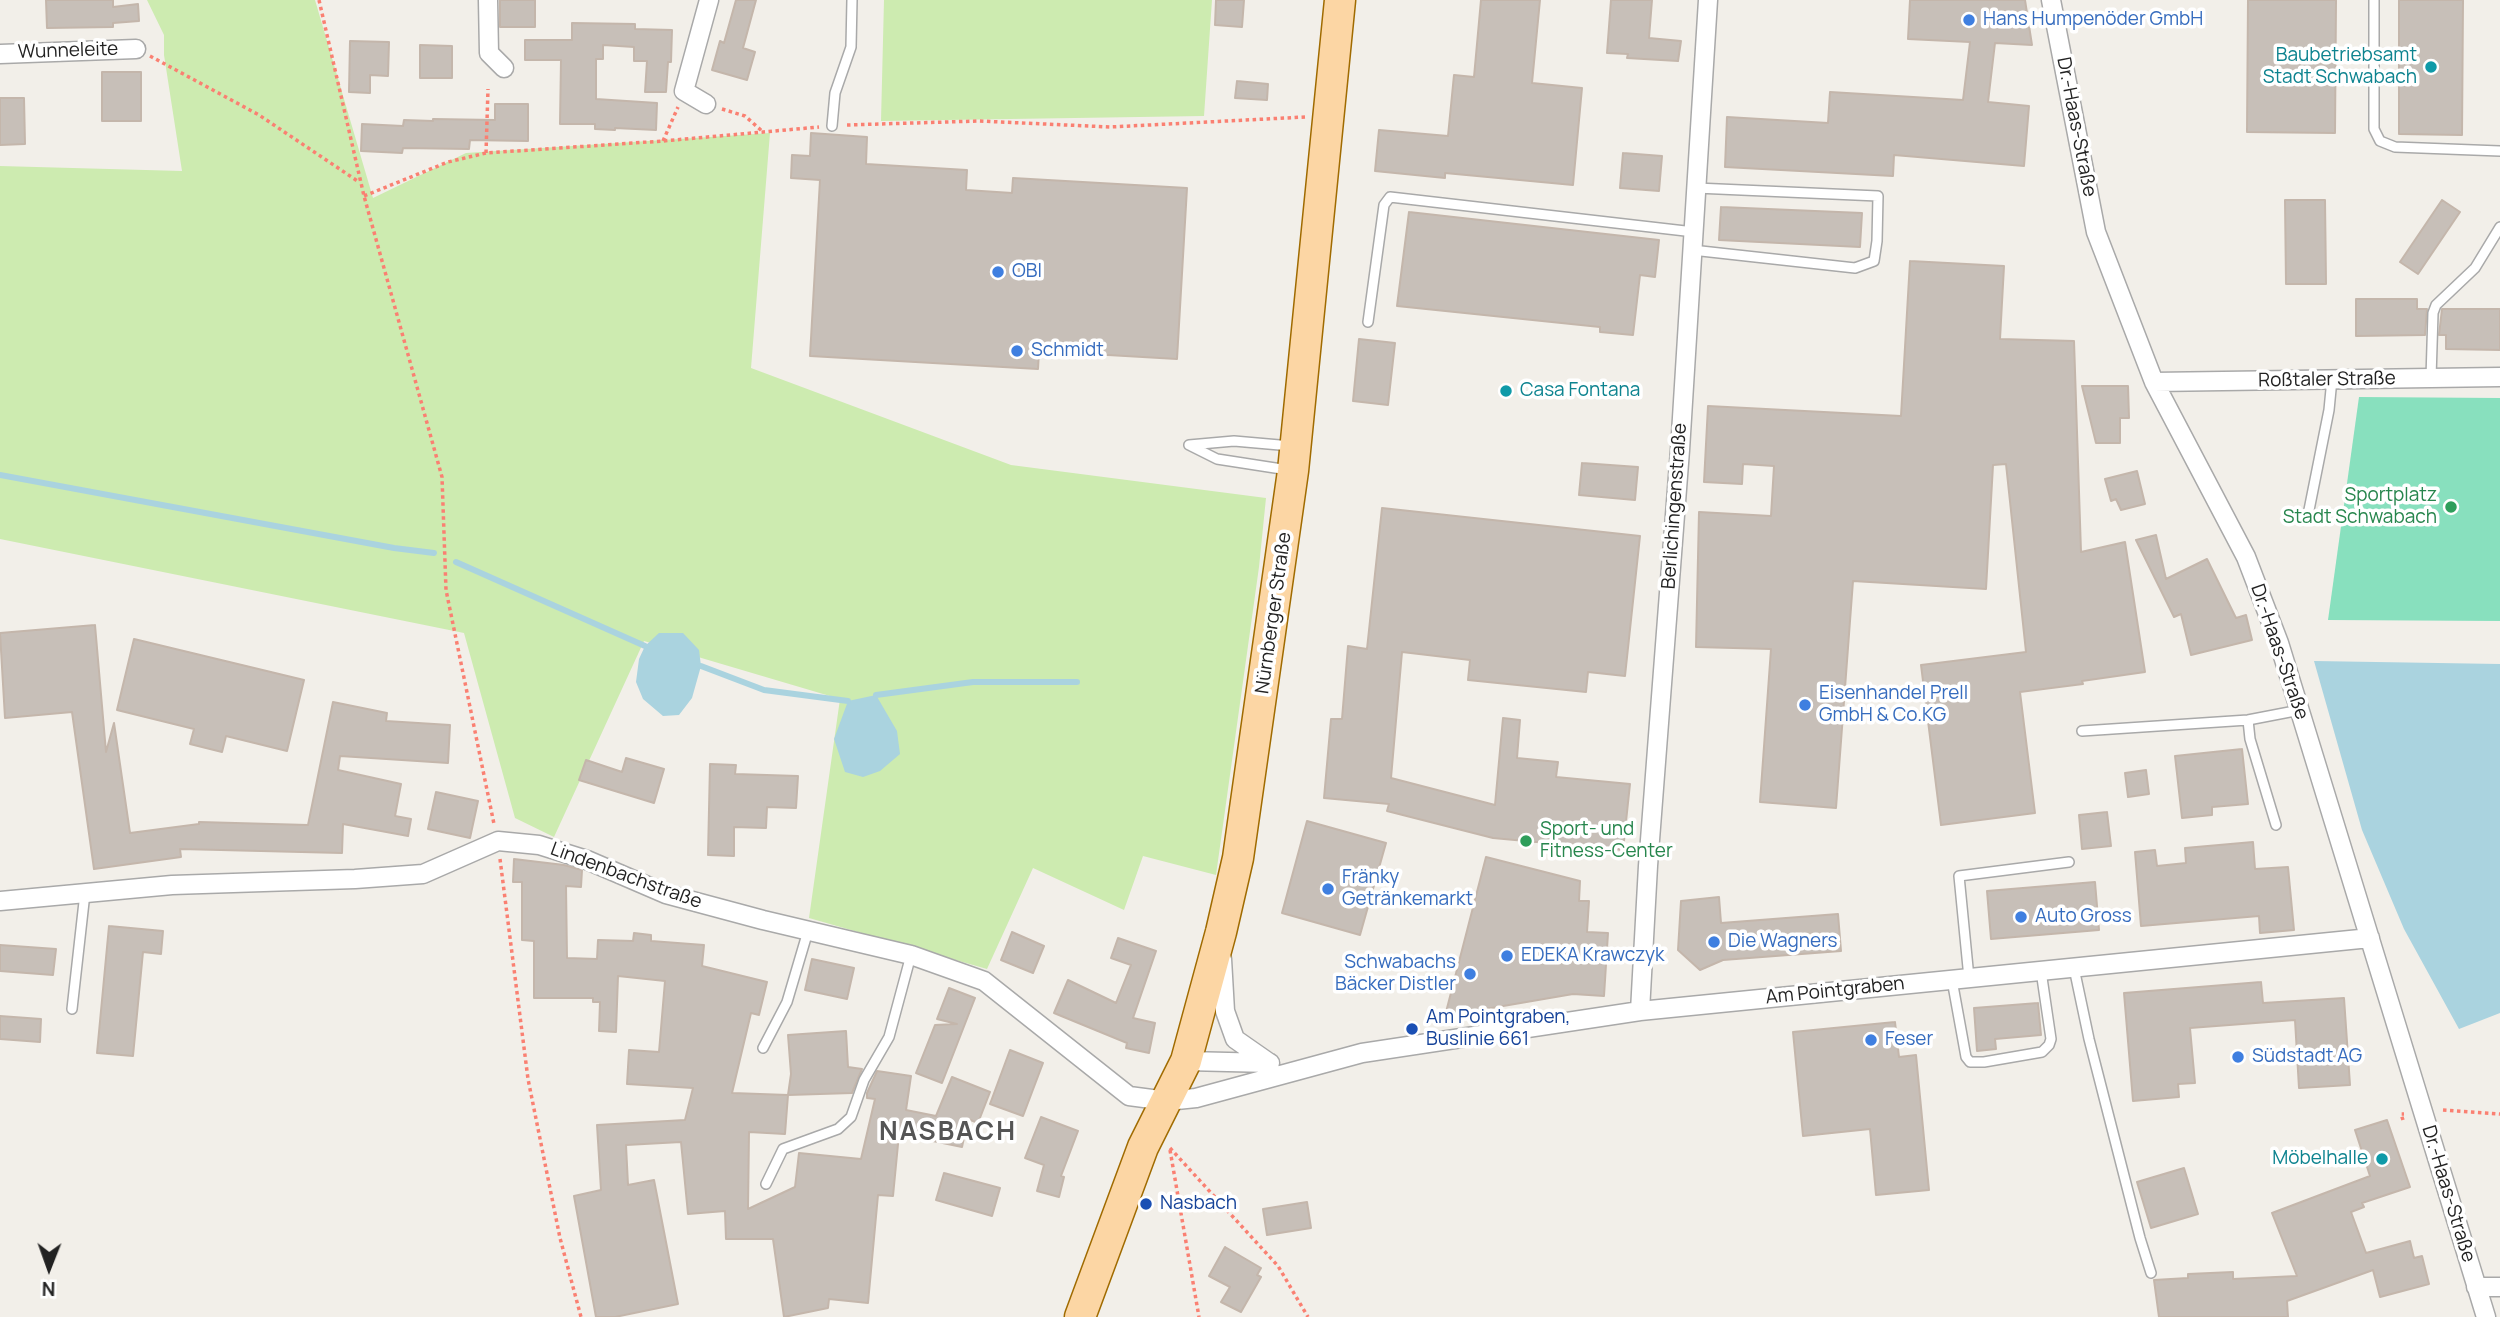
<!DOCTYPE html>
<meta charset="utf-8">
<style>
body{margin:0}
#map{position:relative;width:2500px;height:1317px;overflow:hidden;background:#f2efe9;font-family:Manrope,sans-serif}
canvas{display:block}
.north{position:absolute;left:14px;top:1233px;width:70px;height:70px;-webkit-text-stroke:5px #fff;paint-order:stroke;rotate:181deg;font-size:19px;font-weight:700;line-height:28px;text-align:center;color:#222}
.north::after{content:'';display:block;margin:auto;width:24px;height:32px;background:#222;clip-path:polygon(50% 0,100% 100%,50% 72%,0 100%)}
</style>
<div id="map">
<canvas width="2500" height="1317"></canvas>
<div class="north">N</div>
</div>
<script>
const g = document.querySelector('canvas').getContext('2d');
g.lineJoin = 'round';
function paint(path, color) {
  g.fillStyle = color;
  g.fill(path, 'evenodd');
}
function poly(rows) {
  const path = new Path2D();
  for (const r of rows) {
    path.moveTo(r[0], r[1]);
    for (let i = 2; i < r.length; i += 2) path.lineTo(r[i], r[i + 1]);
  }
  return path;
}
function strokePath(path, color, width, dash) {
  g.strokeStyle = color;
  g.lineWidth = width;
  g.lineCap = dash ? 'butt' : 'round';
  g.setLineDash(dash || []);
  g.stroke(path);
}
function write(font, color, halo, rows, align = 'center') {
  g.font = font + ' Manrope,sans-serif';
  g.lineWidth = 7;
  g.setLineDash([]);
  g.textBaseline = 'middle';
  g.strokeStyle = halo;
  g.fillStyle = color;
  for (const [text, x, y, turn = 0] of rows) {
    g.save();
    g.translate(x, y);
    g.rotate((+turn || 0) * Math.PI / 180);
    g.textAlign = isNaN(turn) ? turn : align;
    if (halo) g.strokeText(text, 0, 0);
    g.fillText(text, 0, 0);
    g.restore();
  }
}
paint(poly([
 [147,0,315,0,373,198,466,153,770,133,751,368,1011,465,1266,498,1259,567,1216,875,1143,856,1124,910,1033,868,987,969,809,918,840,699,644,641,554,837,515,818,464,633,0,539,0,166,182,171,164,55,164,35],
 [884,0,1212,0,1204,116,881,121]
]), '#cdebb0');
paint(poly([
 [2359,397,2500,398,2500,621,2328,620]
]), '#88e0be');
paint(poly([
 [659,633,683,633,699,650,701,666,692,698,679,715,663,716,643,699,636,682,639,659,645,646],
 [2314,661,2500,664,2500,1013,2459,1029,2404,929,2362,830],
 [876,695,897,731,900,754,880,771,863,777,845,772,834,739,848,701]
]), '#aad3df');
strokePath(poly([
 [0,475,394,548,434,553],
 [456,562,645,646],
 [701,666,764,690,848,701],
 [876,695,973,682,1077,682]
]), '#aad3df', 6);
const building = poly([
 [46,0,113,0,113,7,138,4,139,21,113,23,113,27,47,28,46,0],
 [500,0,535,0,535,27,500,27,500,0],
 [736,0,756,0,743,48,755,52,747,80,712,70,720,41,724,43,736,0],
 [1216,0,1244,0,1242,27,1215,25,1216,0],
 [1481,0,1540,0,1532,83,1582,88,1573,185,1445,173,1445,178,1375,171,1379,130,1448,136,1454,75,1474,77,1481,0],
 [1611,0,1652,0,1649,38,1681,41,1678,61,1627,58,1628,54,1607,53,1611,0],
 [1910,0,2025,0,2032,45,1995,43,1988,102,2029,106,2024,166,1894,155,1893,176,1725,167,1727,117,1828,123,1830,92,1963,100,1970,42,1908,39,1910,0],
 [2248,0,2336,0,2335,133,2247,132,2248,0],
 [2399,0,2463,0,2462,135,2399,134,2399,0],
 [572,23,635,24,635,29,672,30,671,62,668,62,666,92,645,92,647,61,634,61,634,47,603,45,603,59,596,59,596,99,657,103,656,130,615,128,615,130,595,129,595,124,560,124,561,60,525,60,525,40,572,40,572,23],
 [350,41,389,42,388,76,370,75,370,93,349,92,350,41],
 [420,45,452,46,452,78,420,78,420,45],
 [102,72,141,72,141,121,102,121,102,72],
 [1237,81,1268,84,1267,100,1235,98,1237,81],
 [0,98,24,98,25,144,0,145,0,98],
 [495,104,528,104,528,141,470,140,469,149,403,148,402,153,361,151,362,124,403,126,404,120,433,121,433,119,495,120,495,104],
 [811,133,867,137,866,164,967,170,966,190,1012,193,1013,178,1187,188,1177,359,1039,351,1038,369,810,356,820,180,791,178,792,155,810,156,811,133],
 [1623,153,1662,156,1659,191,1620,188,1623,153],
 [2285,200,2325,200,2326,284,2286,284,2285,200],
 [2442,200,2460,212,2418,274,2400,262,2442,200],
 [1721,207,1862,213,1860,247,1719,240,1721,207],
 [1409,212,1659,240,1655,277,1640,275,1633,335,1600,332,1600,327,1397,306,1409,212],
 [1910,261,2004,266,2000,339,2074,341,2081,552,2125,542,2145,672,2082,681,2083,684,2020,692,2035,813,1941,825,1921,665,2026,652,2006,464,1993,465,1986,589,1853,581,1836,808,1760,802,1771,649,1696,647,1699,512,1771,516,1774,466,1743,464,1742,484,1704,482,1708,406,1901,416,1910,261],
 [2356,299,2417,299,2417,309,2427,309,2425,335,2356,336,2356,299],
 [2442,309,2500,309,2500,350,2446,349,2446,335,2439,335,2442,309],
 [1359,339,1395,343,1388,405,1353,401,1359,339],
 [2082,386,2128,386,2129,418,2120,418,2120,443,2096,443,2082,386],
 [1582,463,1638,467,1635,500,1579,495,1582,463],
 [2137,471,2145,504,2121,510,2116,499,2111,501,2105,479,2137,471],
 [1382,508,1640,536,1625,676,1588,672,1586,692,1468,680,1470,660,1402,652,1391,778,1495,805,1503,718,1520,720,1517,758,1558,762,1556,777,1630,784,1623,850,1493,838,1387,811,1389,804,1324,798,1331,719,1342,719,1348,646,1367,649,1382,508],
 [2156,535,2166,579,2207,559,2236,618,2246,615,2252,640,2191,655,2181,614,2174,617,2136,540,2156,535],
 [95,625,106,752,114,723,130,833,199,824,199,822,308,825,333,702,387,713,386,721,450,725,448,763,340,756,338,770,401,784,395,816,411,819,408,836,343,824,342,853,180,849,181,857,94,869,72,712,5,718,0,633,95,625],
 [134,639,304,680,287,751,226,736,222,752,190,744,194,729,117,710,134,639],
 [2242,749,2248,804,2212,807,2212,815,2182,818,2175,756,2242,749],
 [626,758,664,769,654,803,579,780,586,760,622,772,626,758],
 [710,764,736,765,735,774,798,776,796,808,767,807,766,828,734,827,734,856,708,855,710,764],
 [2146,770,2149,794,2128,797,2125,773,2146,770],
 [436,792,478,801,470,838,428,829,436,792],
 [2107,812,2111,846,2082,849,2079,815,2107,812],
 [1307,821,1386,843,1360,935,1282,913,1307,821],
 [2253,842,2255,869,2288,867,2294,930,2260,933,2259,916,2141,926,2135,852,2155,850,2157,866,2186,863,2185,848,2253,842],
 [1486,857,1580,881,1579,901,1589,901,1587,932,1608,933,1604,996,1573,994,1445,1016,1486,857],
 [514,859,564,865,582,870,581,887,566,886,567,958,597,959,598,940,633,941,634,933,651,935,651,941,704,945,702,966,767,982,759,1015,751,1013,732,1093,788,1095,785,1134,749,1132,748,1209,795,1187,799,1153,861,1159,875,1099,867,1098,867,1093,877,1071,911,1076,906,1110,936,1116,952,1077,990,1092,978,1123,968,1119,962,1147,899,1134,893,1196,878,1195,868,1303,829,1299,828,1308,784,1317,773,1239,726,1239,725,1211,688,1214,681,1142,626,1145,628,1185,654,1180,678,1304,615,1317,596,1317,574,1196,601,1190,597,1125,685,1120,693,1088,627,1084,629,1050,659,1052,665,981,618,976,616,1032,599,1031,600,1002,593,1002,593,998,534,998,534,941,522,940,522,882,513,882,514,859],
 [2095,882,2099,930,1991,939,1987,891,2095,882],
 [1719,897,1721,923,1838,914,1841,951,1723,960,1700,970,1678,950,1681,901,1719,897],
 [109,926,163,931,161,954,143,952,133,1056,97,1053,109,926],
 [1012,932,1044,946,1033,973,1001,960,1012,932],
 [1118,938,1156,951,1133,1018,1155,1023,1149,1053,1126,1048,1127,1043,1054,1013,1068,980,1116,1003,1131,965,1111,958,1118,938],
 [0,945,56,949,53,975,0,971,0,945],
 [812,959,854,968,847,999,805,990,812,959],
 [2261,982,2263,1003,2344,998,2350,1085,2299,1088,2295,1020,2190,1028,2195,1083,2178,1084,2179,1097,2133,1101,2124,993,2261,982],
 [949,988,975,998,942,1083,916,1073,935,1025,957,1024,937,1019,949,988],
 [2038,1003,2041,1035,1995,1039,1996,1049,1977,1051,1974,1008,2038,1003],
 [0,1016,41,1019,40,1042,0,1039,0,1016],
 [1895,1022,1899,1057,1916,1055,1929,1190,1876,1195,1870,1129,1803,1136,1793,1032,1895,1022],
 [846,1031,848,1067,862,1069,852,1093,788,1095,791,1074,788,1035,846,1031],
 [1010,1050,1043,1063,1023,1116,990,1104,1010,1050],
 [1041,1117,1078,1131,1061,1176,1064,1177,1059,1197,1037,1191,1044,1165,1025,1158,1041,1117],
 [2387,1120,2410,1187,2362,1203,2364,1207,2351,1212,2366,1253,2410,1241,2414,1258,2422,1256,2429,1284,2380,1297,2373,1270,2287,1301,2288,1317,2159,1317,2154,1280,2188,1278,2188,1274,2233,1272,2233,1279,2297,1276,2272,1213,2370,1176,2355,1130,2387,1120],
 [2184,1168,2198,1214,2151,1228,2137,1182,2184,1168],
 [944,1173,1000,1188,992,1216,936,1200,944,1173],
 [1307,1202,1311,1228,1267,1235,1263,1209,1307,1202],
 [1225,1247,1261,1268,1257,1275,1261,1277,1241,1312,1221,1302,1230,1287,1209,1276,1225,1247]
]);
paint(building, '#c7bfb8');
strokePath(building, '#c4b6ab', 2);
const lane = poly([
 [2374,0,2374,129,2380,141,2395,147,2500,151],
 [832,126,835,93,851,47,852,0],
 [1692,250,1855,268,1874,261,1877,241,1878,196,1696,188],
 [1368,322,1384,205,1390,197,1694,232],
 [2431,378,2433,313,2436,305,2475,268,2500,227],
 [1189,445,1217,459,1288,470],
 [1189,445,1234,441,1291,446],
 [2309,510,2329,410,2332,379],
 [2248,720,2250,739,2276,825],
 [2082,731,2248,720,2300,710],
 [2074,968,2089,1039,2140,1238,2151,1273],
 [1969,978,1959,876,2069,862],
 [1952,980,1966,1057,1970,1062,1984,1062,2042,1052,2049,1045,2051,1039,2041,971],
 [72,1009,85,893],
 [763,1048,787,1002,808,931],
 [766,1184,783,1149,838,1129,851,1117,864,1080,889,1037,911,955]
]);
const street = poly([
 [488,0,489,53,504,68],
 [2051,0,2096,232,2154,382,2246,557,2279,643,2486,1317],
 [0,54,136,49],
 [706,104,684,91,709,0],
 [2154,382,2500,377],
 [0,901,172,885,355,879,423,874,498,841,539,845,587,860,666,894,763,920,911,955,984,981,1129,1096,1167,1101,1196,1098,1362,1053,1640,1011,2370,938],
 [1222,959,1225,1011,1235,1039,1268,1062],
 [1640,1011,1648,866,1680,450,1708,0],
 [1186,1061,1270,1063],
 [2476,1287,2500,1287]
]);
const primary = poly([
 [1080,1317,1143,1147,1186,1061,1221,932,1238,858,1293,471,1340,0]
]);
strokePath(lane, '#a9a9a9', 12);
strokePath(street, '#a9a9a9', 21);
strokePath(primary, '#a06b00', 33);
strokePath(poly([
 [319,0,364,196,442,477,446,590,494,824],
 [150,56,259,115,359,182],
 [722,109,745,116,762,131],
 [847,125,979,121,1110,127,1305,117],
 [663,141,678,107],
 [486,153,488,89],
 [364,196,448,162,486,153,663,141,819,127],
 [500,859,528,1079,560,1238,581,1317],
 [2443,1110,2500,1114],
 [2403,1120,2401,1114,2404,1114],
 [1170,1148,1278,1266,1308,1317],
 [1170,1150,1199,1317]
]), '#fa8072', 3.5, [3.5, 3.5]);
strokePath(lane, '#fff', 9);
strokePath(street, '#fff', 18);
strokePath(primary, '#fcd6a4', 30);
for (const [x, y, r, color] of [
 [1969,20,7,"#3f7fe0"],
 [2431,67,7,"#0f9aa8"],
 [998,272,7,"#3f7fe0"],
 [1017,351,7,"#3f7fe0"],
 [1506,391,7,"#0f9aa8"],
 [2451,507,7,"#2e9e5b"],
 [1805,705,7,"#3f7fe0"],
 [1526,841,7,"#2e9e5b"],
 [1328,889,7,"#3f7fe0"],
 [2021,917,7,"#3f7fe0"],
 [1714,942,7,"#3f7fe0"],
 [1507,956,7,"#3f7fe0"],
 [1470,974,7,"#3f7fe0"],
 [1412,1029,7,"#1a4fb4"],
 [1871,1040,7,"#3f7fe0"],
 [2238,1057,7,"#3f7fe0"],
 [2382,1159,7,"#0f9aa8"],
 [1146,1204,7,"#1a4fb4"]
]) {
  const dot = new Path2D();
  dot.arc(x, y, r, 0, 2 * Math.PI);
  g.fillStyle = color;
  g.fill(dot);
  strokePath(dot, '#fff', 2.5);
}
write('19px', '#366cbe', '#fff', [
 ["Hans Humpenöder GmbH",1983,20],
 ["OBI",1012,272],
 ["Schmidt",1031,351],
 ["Eisenhandel Prell",1819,694],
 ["GmbH & Co.KG",1819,716],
 ["Fränky",1342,878],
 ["Getränkemarkt",1342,900],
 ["Auto Gross",2035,917],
 ["Die Wagners",1728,942],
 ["EDEKA Krawczyk",1521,956],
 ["Schwabachs",1456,963,"right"],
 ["Bäcker Distler",1456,985,"right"],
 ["Feser",1885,1040],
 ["Südstadt AG",2252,1057]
], 'left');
write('19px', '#222', '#fff', [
 ["Wunneleite",68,51,-2],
 ["Dr.-Haas-Straße",2076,127,79],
 ["Roßtaler Straße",2327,380,-1],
 ["Berlichingenstraße",1675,506,-86],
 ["Nürnberger Straße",1274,613,-82],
 ["Dr.-Haas-Straße",2279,652,71],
 ["Lindenbachstraße",626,876,20],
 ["Am Pointgraben",1835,991,-6],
 ["Dr.-Haas-Straße",2448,1194,73]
]);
write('19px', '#0d838f', '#fff', [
 ["Baubetriebsamt",2417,56],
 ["Stadt Schwabach",2417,78],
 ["Casa Fontana",1520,391,"left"],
 ["Möbelhalle",2368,1159]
], 'right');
write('19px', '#27864d', '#fff', [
 ["Sportplatz",2437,496],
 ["Stadt Schwabach",2437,518],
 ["Sport- und",1540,830,"left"],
 ["Fitness-Center",1540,852,"left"]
], 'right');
write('19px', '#164399', '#fff', [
 ["Am Pointgraben,",1426,1018],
 ["Buslinie 661",1426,1040],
 ["Nasbach",1160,1204]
], 'left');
g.letterSpacing = '2px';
write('bold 26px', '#555', '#fff', [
 ["NASBACH",948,1133]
]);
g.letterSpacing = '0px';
</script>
